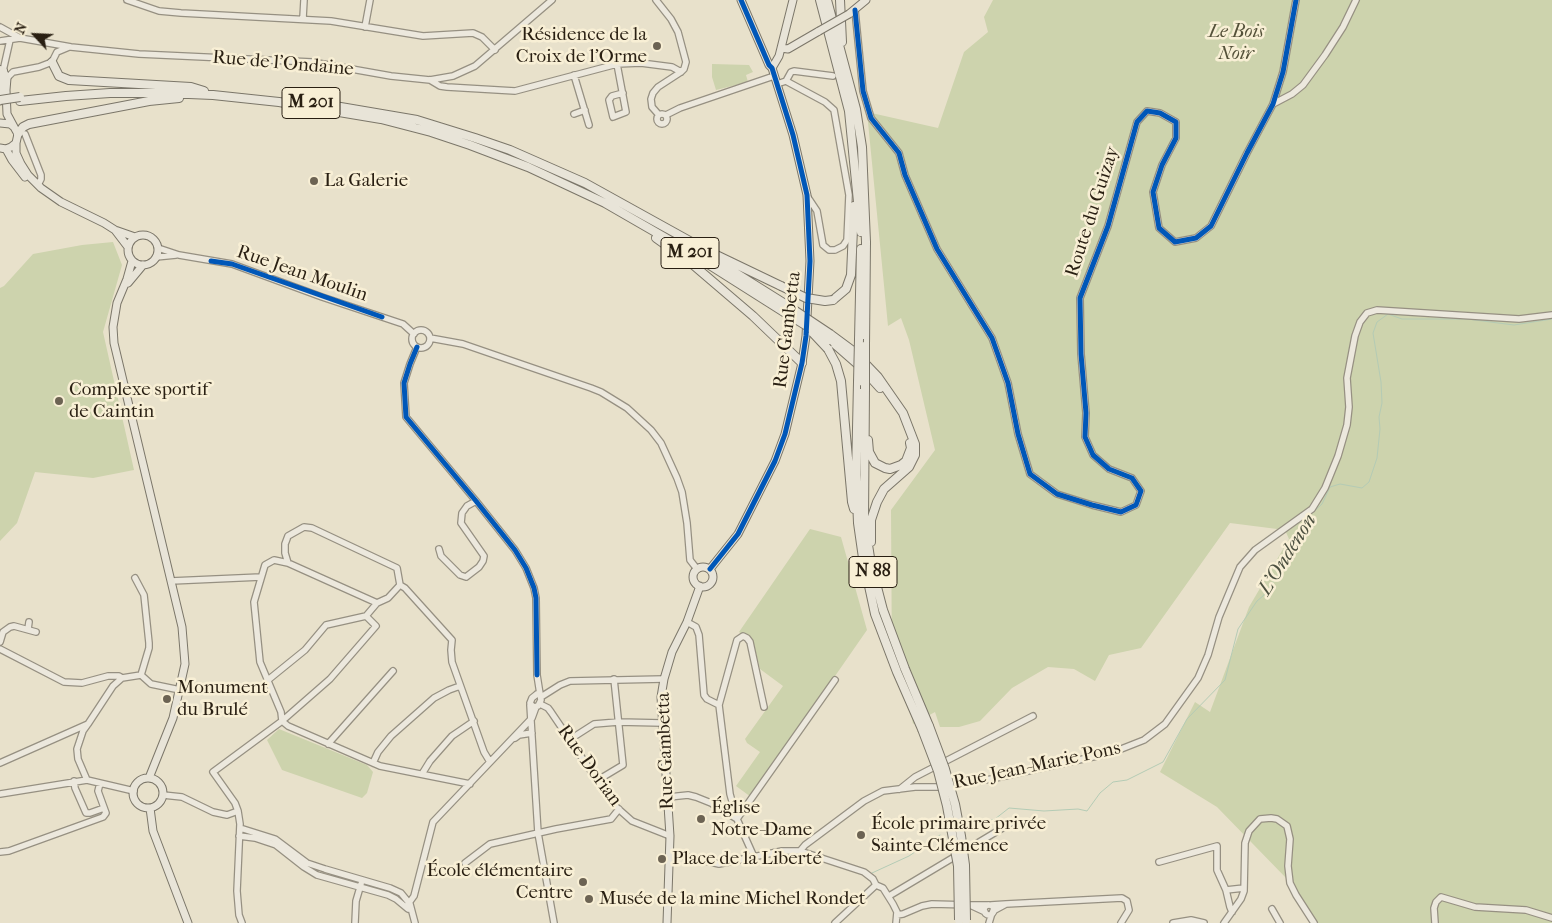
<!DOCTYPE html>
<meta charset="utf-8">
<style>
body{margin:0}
#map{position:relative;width:1552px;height:923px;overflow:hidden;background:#e8e1cb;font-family:"IM FELL French Canon",serif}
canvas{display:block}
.north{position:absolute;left:10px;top:10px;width:50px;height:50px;-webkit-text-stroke:4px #f8efd5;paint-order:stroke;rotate:295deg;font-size:14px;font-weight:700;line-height:20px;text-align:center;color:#291f12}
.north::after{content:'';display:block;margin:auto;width:18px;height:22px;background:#291f12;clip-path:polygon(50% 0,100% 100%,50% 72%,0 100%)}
</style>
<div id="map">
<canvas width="1552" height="923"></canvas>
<div class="north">N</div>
</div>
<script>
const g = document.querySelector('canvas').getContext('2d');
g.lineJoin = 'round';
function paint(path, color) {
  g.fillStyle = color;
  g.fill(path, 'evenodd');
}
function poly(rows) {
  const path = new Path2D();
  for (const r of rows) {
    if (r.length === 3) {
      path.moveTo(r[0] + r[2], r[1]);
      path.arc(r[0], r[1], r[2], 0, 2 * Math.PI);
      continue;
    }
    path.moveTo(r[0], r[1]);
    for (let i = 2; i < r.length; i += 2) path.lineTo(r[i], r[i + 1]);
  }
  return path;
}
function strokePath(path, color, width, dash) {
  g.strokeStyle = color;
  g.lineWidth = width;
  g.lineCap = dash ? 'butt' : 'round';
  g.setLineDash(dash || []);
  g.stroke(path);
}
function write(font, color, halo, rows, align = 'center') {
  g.font = font + ' "IM FELL French Canon",serif';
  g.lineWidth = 5;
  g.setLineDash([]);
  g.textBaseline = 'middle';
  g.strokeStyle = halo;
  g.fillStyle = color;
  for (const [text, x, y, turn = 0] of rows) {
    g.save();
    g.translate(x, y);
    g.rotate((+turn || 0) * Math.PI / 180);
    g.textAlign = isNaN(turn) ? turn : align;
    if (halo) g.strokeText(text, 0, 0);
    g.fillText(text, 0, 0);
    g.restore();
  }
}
paint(poly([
 [993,0,1552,0,1552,923,1311,923,1291,892,1287,879,1217,807,1160,772,1195,702,1210,712,1249,607,1289,539,1285,530,1230,523,1141,648,1109,655,1095,681,1074,669,1048,667,1012,688,980,721,959,727,940,727,935,712,913,724,902,665,892,672,891,510,935,450,909,340,901,318,888,326,867,112,938,128,964,52,988,32,984,17],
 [712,64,749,65,753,72,746,75,748,82,716,90,712,77],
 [113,242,122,265,103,332,134,470,93,478,35,472,17,523,0,541,0,288,4,286,33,254,82,245],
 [810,529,841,537,867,630,751,797,736,786,760,752,747,743,745,739,783,686,760,669,753,641,739,632],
 [279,729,367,765,373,772,367,793,362,798,282,770,267,740]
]), '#cdd3ad');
strokePath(poly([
 [968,827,995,819,1009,808,1044,811,1078,809,1087,811,1100,793,1113,782,1127,780,1163,762,1187,719,1225,680,1238,629,1257,601,1263,596,1296,550,1309,516,1322,504,1330,487,1340,484,1362,488,1369,482,1377,458,1380,429,1379,417,1382,403,1381,382,1373,333,1377,322,1388,314,1402,319,1467,319,1514,325,1552,319],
 [872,873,909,856,940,835]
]), '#b4cbb5', 1);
const minor = poly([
 [127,0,159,11,181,13,331,21,423,36,473,33,482,37,495,50],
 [656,0,671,19,678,32,686,62,684,69,681,72,658,87,653,93,651,99,652,107,659,115],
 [855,10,863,91,871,118,899,153,905,175,937,249,992,338,1008,383,1018,434,1030,474,1057,494,1092,505,1121,512,1136,505,1141,491,1132,478,1109,469,1093,455,1085,437,1086,413,1081,354,1080,298,1108,226,1137,122,1147,111,1160,113,1176,122,1176,138,1162,165,1153,192,1159,228,1175,242,1196,238,1211,226,1247,153,1273,104,1283,72,1296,0],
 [303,18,304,0],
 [0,27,20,38],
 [365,27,370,0],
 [0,41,20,38,71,47,139,54,312,62,391,76,430,80,453,76,475,66,552,0],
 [617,64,626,112,613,117,609,100,612,96,623,93],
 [3,71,10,40],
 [574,75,589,125],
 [7,78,13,72,39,67,52,62,57,52,69,47],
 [430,80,440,86,447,87,515,91,617,64,641,63,672,67,681,72],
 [786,81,791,72,794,71,833,76],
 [777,84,786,81,825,102,834,110,849,195,847,240,843,246,835,250,829,250,823,245,817,211,807,196],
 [1273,104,1292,94,1303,85,1325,55,1343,27,1356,0],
 [574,114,585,110],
 [662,119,5],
 [666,115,680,108,774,76],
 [25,134,41,175,41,179,38,185],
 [158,248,179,255,232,264,322,297,403,324,414,334],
 [156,257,176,255],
 [421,339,9],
 [430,338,463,344,591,388,601,392,627,408,651,430,661,443,677,478,682,492,687,523,690,560,697,569],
 [417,347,410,364,404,383,406,417,476,501,515,550,526,568,534,588,536,598,537,675,540,694],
 [439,549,441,556,460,575,466,577,479,567,483,561,484,556,461,523,462,513,467,506,476,501],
 [288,563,285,553,285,544,288,536,304,527,312,528,397,568,400,585],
 [135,578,144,595,149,643,149,648,141,675],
 [171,581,261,577],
 [400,585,388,598,377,603,288,563,274,560,265,565,254,602,260,662,281,712,282,721,288,726,380,766,470,784],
 [400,585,405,588,452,640,451,650,452,662,484,752,490,762],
 [687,622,696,627,699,635,704,695,707,699,719,705,730,794,737,819],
 [28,629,29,622],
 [0,642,3,632,10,627,14,626,36,632],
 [0,649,64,682,82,683,108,676,119,676,122,678],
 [268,680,305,650,326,625,366,616,377,603],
 [537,694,540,694,541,700,538,706,533,707,530,703,532,698,537,694],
 [541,697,560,685,570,681,664,679],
 [540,704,548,708,551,712,614,805,632,821,670,836],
 [530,705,538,833,554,923],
 [719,705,737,640,743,636,747,638,750,642,764,707],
 [515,738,519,735,532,733],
 [569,740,594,724,618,722,662,723],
 [328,744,393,671],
 [0,763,88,724,113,686,122,678,141,675,151,684,180,690],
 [373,763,378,752,391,736,434,698,449,690,460,686],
 [422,774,430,761,452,736,474,721],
 [87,780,78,759,77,749,83,731,88,724],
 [598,780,623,765,614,679],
 [74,781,75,788,86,813,90,813,104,808],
 [900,789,915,777,1033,716],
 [0,794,87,780,134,791],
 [163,795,182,797,213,812,227,815,238,811],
 [669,797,688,795,696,797,711,803,737,819,754,857],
 [737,819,835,680],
 [240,828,275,839,307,863,325,869,390,888,401,893,410,904,415,923],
 [239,836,255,838,276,845,304,867,317,875,388,895,396,899,408,909],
 [800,851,805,845,864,801,883,791,915,787,938,787,991,779,1111,753,1144,740,1165,724,1198,678,1208,655,1219,617,1240,567,1255,550,1312,509,1325,488,1338,456,1347,425,1349,407,1347,378,1355,336,1360,322,1367,313,1377,310,1519,319,1552,315],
 [0,852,9,851,103,817,106,813,98,791,100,783],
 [670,856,680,855,719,864,782,851,800,851,864,872,873,879,876,885],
 [1159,862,1217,846,1217,870,1226,890,1230,907,1232,912],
 [465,863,490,844,556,829,611,819,619,809],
 [876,885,883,888,893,904,897,912,896,923],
 [1226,890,1244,888],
 [889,896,1011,823],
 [1006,904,1122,898,1127,901,1129,910,1121,923],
 [991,905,1006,904,993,911],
 [989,910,5],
 [406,907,414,896,433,822,532,718,536,707],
 [1272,909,1280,923],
 [985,912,970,905,988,905],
 [897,915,903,914,922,906,932,904,970,905],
 [242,923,239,915,237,891,240,824,238,811,235,803,213,772,282,721,330,679,376,626,366,616],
 [355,923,356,901,361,884],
 [835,923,876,885],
 [989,923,992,913],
 [1173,923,1191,920,1204,923],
 [1224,923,1241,899,1244,891,1245,843,1249,831,1260,819,1271,818,1277,819,1287,826,1290,839,1288,866,1290,883,1296,895,1314,923],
 [1435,923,1434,908,1436,902,1441,897,1475,907,1526,910,1552,918]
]);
const major = poly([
 [849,14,866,0],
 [781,48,788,49,819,31],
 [772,68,779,56,793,0],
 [3,71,7,78,6,90,7,114,14,127],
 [0,101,3,71],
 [0,123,10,124,14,127,18,134,16,143,11,147,6,149,0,148],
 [16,143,16,153,21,164,28,175,41,188,61,202,104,223,115,230,135,237],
 [6,149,12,160,25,177],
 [115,230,128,247],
 [143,250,15],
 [132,261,127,279,117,303,113,327,114,343,182,627,185,664,173,718,149,778],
 [128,283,143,265],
 [703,577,10],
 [710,569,738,534,775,461,785,434,802,363,806,336,810,261,807,195,793,135,772,68,769,65,741,0],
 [148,793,15],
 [150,808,153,831,188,923],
 [667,923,670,836,661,697,664,679,672,652,687,622,700,586]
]);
const highway = poly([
 [820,0,849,111,861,232],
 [827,0,856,109,862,147,866,242,865,346],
 [840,0,842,42],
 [52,62,59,76,69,80,191,87,204,91],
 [0,70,3,71],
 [20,101,66,96,110,93,165,93,213,95,279,102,381,119,431,132,470,145,528,167,605,203,683,248,784,312],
 [323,104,417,120,475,138,510,150,585,183,706,250,781,286],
 [18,134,23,127,29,124,149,101,179,98],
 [656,238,691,263,753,316,802,363],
 [710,257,785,304],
 [833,300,846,289,851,275,854,206],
 [830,334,853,351,878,377,903,413,915,444,915,455,909,467,884,489,877,502,871,520,871,542],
 [859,339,861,249],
 [830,340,862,368,880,388],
 [828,349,836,364,841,381,852,502,854,509],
 [858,382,856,475,858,523,863,558,875,614,897,672,922,729],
 [865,389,864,519,871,564,883,610,905,669,929,726],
 [868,440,869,452,875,463,885,468,890,469,901,465,906,461,911,448,910,443]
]);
strokePath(minor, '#969082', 8);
strokePath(major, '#7b7669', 9);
strokePath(highway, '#7b7669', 10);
strokePath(minor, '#ece8dd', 5.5);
strokePath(major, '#e8e4d8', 7);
strokePath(highway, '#e8e4d8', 8);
const majorBridge = poly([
 [819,31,849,14]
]);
const highwayBridge = poly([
 [0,100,20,97],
 [781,286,806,298,825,301,833,300],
 [785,304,830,334],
 [784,312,830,340],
 [813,333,828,349],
 [858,382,859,339],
 [865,389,865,346],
 [929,726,945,769,955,804,961,836,965,865,966,920],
 [922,729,938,771,947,806,958,866,959,920]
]);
strokePath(majorBridge, '#7b7669', 9, []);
strokePath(highwayBridge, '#7b7669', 10, []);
strokePath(majorBridge, '#e8e4d8', 7);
strokePath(highwayBridge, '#e8e4d8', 8);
strokePath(poly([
 [855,10,863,91,871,118,899,153,905,175,937,249,992,338,1008,383,1018,434,1030,474,1057,494,1092,505,1121,512,1136,505,1141,491,1132,478,1109,469,1093,455,1085,437,1086,413,1081,354,1080,298,1108,226,1137,122,1147,111,1160,113,1176,122,1176,138,1162,165,1153,192,1159,228,1175,242,1196,238,1211,226,1247,153,1273,104,1283,72,1296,0],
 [211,261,232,264,382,317],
 [417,347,410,364,404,383,406,417,476,501,515,550,526,568,534,588,536,598,537,675],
 [710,569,738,534,775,461,785,434,802,363,806,336,810,261,807,195,793,135,772,68,769,65,741,0]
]), '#0057b8', 5);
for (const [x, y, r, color] of [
 [657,46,5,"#6c6353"],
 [314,181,5,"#6c6353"],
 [59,401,5,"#6c6353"],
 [167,699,5,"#6c6353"],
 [701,819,5,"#6c6353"],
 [861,835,5,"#6c6353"],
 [662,859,5,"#6c6353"],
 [583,882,5,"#6c6353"],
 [589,899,5,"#6c6353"]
]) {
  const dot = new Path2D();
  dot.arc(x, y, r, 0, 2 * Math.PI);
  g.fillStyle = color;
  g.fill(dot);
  strokePath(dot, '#f8efd5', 2);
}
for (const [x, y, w] of [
 [311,103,58],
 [690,253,58],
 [873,572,48]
]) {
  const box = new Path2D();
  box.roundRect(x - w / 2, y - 15.5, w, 31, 4);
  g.fillStyle = '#f8efd5';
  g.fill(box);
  strokePath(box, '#291f12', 1);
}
write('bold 18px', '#291f12', null, [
 ["M 201",311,103],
 ["M 201",690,253],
 ["N 88",873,572]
]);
write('italic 19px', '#545139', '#f8efd5', [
 ["Le Bois",1236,32],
 ["Noir",1236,54]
]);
write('19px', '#291f12', '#f8efd5', [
 ["Résidence de la",647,35,"right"],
 ["Croix de l'Orme",647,57,"right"],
 ["La Galerie",324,181],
 ["Complexe sportif",69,390],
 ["de Caintin",69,412],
 ["Monument",177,688],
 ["du Brulé",177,710],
 ["Église",711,808],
 ["Notre-Dame",711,830],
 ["École primaire privée",871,824],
 ["Sainte-Clémence",871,846],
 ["Place de la Liberté",672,859],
 ["École élémentaire",573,871,"right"],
 ["Centre",573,893,"right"],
 ["Musée de la mine Michel Rondet",599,899]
], 'left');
write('19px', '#291f12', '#f8efd5', [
 ["Rue de l'Ondaine",283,64,5],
 ["Route du Guizay",1093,212,-72],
 ["Rue Jean Moulin",302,274,19],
 ["Rue Gambetta",788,330,-83],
 ["Rue Gambetta",666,751,-92],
 ["Rue Dorian",589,766,54],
 ["Rue Jean-Marie Pons",1037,766,-12]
]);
write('italic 20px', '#4c5040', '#f8efd5', [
 ["L'Ondenon",1288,555,-58]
]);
</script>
